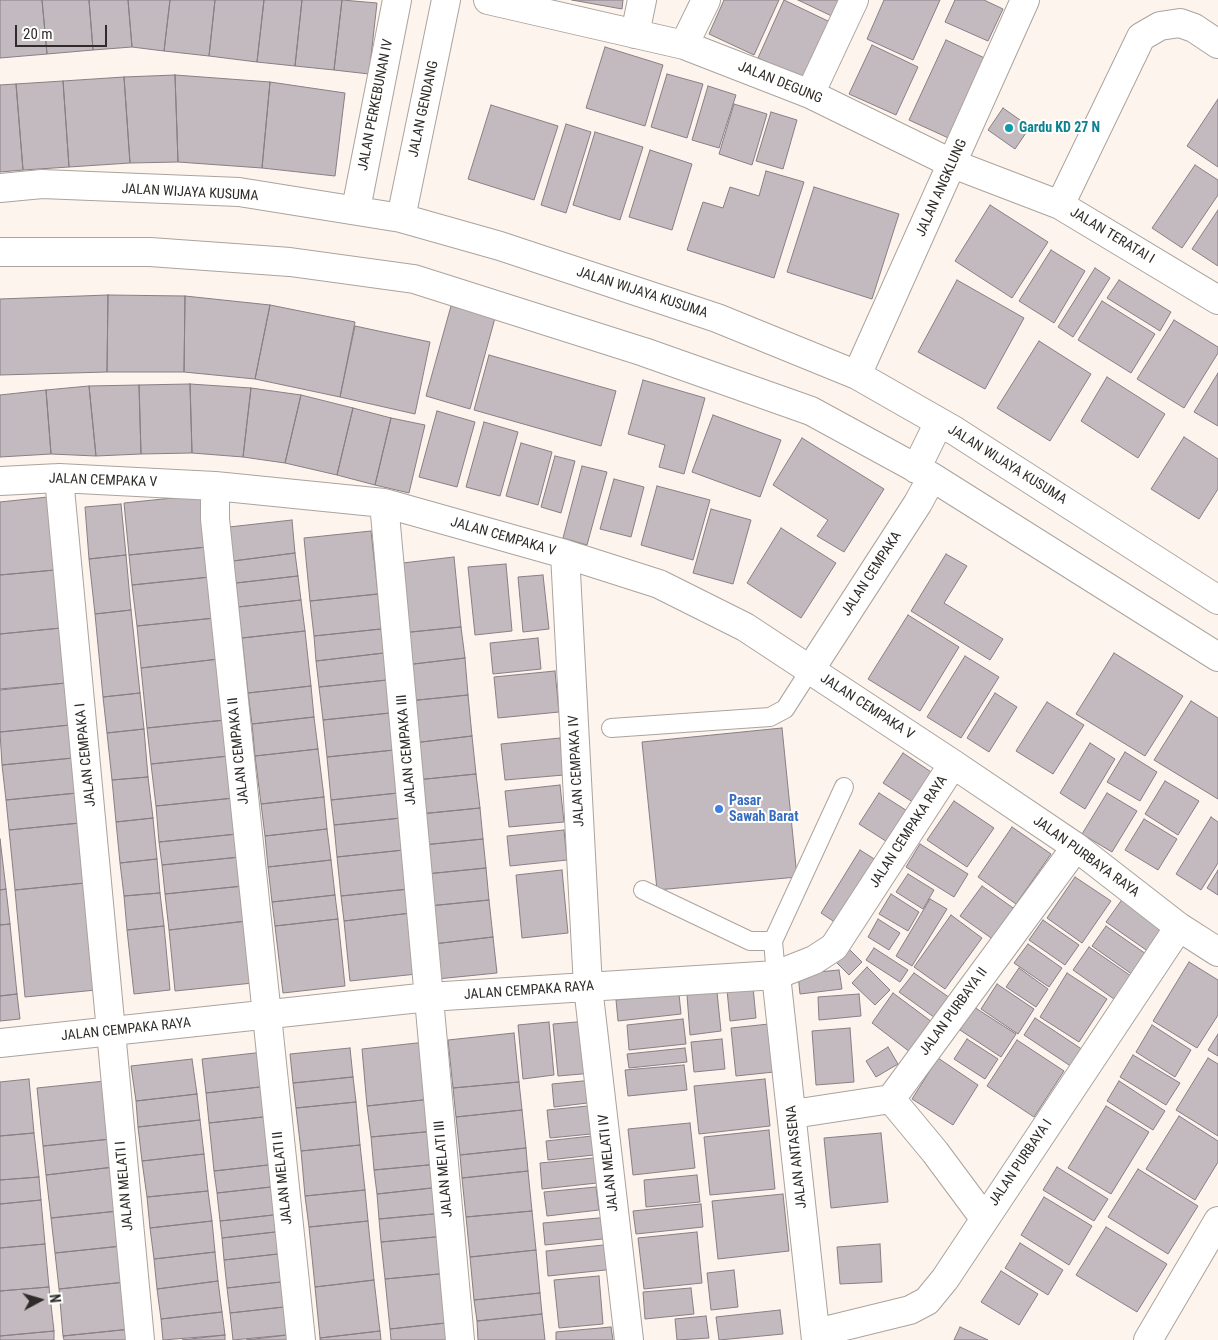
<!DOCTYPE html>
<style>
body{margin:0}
#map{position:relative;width:1218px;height:1340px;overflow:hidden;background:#fcf4ed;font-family:"Roboto Condensed",sans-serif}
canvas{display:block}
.north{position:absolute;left:15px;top:1275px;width:50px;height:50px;-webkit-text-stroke:4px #fff;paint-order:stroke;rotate:84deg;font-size:14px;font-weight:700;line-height:20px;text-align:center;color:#2f2c29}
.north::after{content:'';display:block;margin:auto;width:18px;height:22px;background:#2f2c29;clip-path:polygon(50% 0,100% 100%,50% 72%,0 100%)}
.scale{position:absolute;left:15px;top:25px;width:92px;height:22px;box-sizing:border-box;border:2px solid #2f2c29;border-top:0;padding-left:6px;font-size:15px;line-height:18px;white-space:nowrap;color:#2f2c29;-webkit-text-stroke:4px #fff;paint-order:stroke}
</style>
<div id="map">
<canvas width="1218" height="1340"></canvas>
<div class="north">N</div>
<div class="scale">20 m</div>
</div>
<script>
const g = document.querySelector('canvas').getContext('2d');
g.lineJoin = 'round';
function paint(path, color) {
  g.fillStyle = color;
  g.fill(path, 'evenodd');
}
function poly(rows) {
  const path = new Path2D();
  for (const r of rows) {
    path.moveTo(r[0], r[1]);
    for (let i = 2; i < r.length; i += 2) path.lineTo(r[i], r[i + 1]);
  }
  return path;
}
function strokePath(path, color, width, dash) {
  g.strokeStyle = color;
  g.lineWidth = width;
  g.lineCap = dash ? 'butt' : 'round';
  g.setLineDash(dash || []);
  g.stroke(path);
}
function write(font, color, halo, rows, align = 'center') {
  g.font = font + ' "Roboto Condensed",sans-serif';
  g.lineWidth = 4;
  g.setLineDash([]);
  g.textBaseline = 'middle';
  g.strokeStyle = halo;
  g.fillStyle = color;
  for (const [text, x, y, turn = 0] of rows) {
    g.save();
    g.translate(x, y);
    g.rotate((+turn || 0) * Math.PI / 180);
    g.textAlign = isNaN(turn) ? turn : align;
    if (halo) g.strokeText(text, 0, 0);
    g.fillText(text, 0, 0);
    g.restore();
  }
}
const building = poly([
 [0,0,42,0,47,54,0,58,0,0],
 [42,0,89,0,93,50,47,54,42,0],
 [89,0,128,0,132,47,93,50,89,0],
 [128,0,170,0,164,51,132,47,128,0],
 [170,0,215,0,209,56,164,51,170,0],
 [215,0,264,0,257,62,209,56,215,0],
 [264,0,302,0,295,66,257,62,264,0],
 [302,0,342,0,334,70,295,66,302,0],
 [342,0,377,3,369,74,334,70,342,0],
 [572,0,623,0,622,9,572,0],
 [724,0,779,0,754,55,709,34,724,0],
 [784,0,830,22,804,79,758,58,784,0],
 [798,0,846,0,838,19,798,0],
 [884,0,940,0,913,60,867,39,884,0],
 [955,0,984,0,1003,9,988,41,945,22,955,0],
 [946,40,991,61,955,141,909,120,946,40],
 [872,45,918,67,896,115,849,94,872,45],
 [605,47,663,65,645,126,586,108,605,47],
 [667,74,703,84,687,138,651,127,667,74],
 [175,75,178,162,130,163,124,77,175,75],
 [175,75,270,82,262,168,178,162,175,75],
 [124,77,130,163,69,167,63,81,124,77],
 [63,81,69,167,23,170,16,84,63,81],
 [270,82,345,93,335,176,262,168,270,82],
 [16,84,23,170,0,172,0,85,16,84],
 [708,86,736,95,719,148,692,140,708,86],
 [1218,99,1218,167,1187,146,1218,99],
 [734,104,767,114,752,165,719,154,734,104],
 [491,105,558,126,534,200,468,179,491,105],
 [1003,108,1030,127,1015,149,988,130,1003,108],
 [771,112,797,120,783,169,756,161,771,112],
 [566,124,591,132,566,213,541,205,566,124],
 [595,132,643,147,620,220,573,205,595,132],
 [650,150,692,164,672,230,629,217,650,150],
 [1195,165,1218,180,1218,195,1182,248,1152,228,1195,165],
 [766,171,804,182,774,278,687,250,703,202,723,208,730,187,759,196,766,171],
 [814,187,899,214,872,299,787,272,814,187],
 [990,205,1048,242,1012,298,955,261,990,205],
 [1218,210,1218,266,1192,249,1218,210],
 [1051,250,1085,271,1054,323,1019,301,1051,250],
 [1095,268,1110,278,1073,337,1058,327,1095,268],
 [957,280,1024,318,985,389,918,352,957,280],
 [1119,280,1171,312,1160,331,1107,298,1119,280],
 [108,295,107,372,0,375,0,299,108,295],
 [108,295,185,296,184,372,107,372,108,295],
 [185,296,270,305,255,379,184,372,185,296],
 [1102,301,1155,334,1131,373,1078,340,1102,301],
 [270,305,355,322,340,397,255,379,270,305],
 [451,306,495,318,470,409,426,396,451,306],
 [1174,320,1218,347,1218,353,1184,408,1137,379,1174,320],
 [355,326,430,342,415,414,340,397,355,326],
 [1039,341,1091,374,1050,441,997,408,1039,341],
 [489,355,616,391,601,446,474,410,489,355],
 [1218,373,1218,426,1194,412,1218,373],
 [1107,377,1165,414,1138,458,1081,421,1107,377],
 [643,380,705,398,684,474,659,467,665,445,628,434,643,380],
 [190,384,192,453,141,454,139,385,190,384],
 [190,384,251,388,243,457,192,453,190,384],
 [139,385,141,454,96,456,89,386,139,385],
 [89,386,96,456,51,454,46,390,89,386],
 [251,388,301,395,285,463,243,457,251,388],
 [46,390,51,454,0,457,0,395,46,390],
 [301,395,353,408,337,475,285,463,301,395],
 [353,408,391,418,375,485,337,475,353,408],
 [437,411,475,422,457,487,419,477,437,411],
 [713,415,781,440,760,497,692,472,713,415],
 [391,418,425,425,409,493,375,485,391,418],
 [484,422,518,432,500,496,466,487,484,422],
 [1184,437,1218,459,1218,489,1199,519,1151,489,1184,437],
 [802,438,884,489,844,552,817,536,828,520,773,485,802,438],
 [521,443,552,452,538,505,506,496,521,443],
 [555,456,575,461,561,513,541,507,555,456],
 [582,466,607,472,587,545,563,538,582,466],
 [614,479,644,487,631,537,600,529,614,479],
 [657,486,710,500,693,560,641,545,657,486],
 [202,495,207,547,129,555,124,503,202,495],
 [48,497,55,570,0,575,0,502,48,497],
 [121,504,126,555,89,559,85,507,121,504],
 [711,509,751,520,733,584,693,573,711,509],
 [292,520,295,553,233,561,229,527,292,520],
 [781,528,836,563,801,618,747,583,781,528],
 [371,531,378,594,310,601,304,538,371,531],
 [207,547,210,577,132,585,129,555,207,547],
 [295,553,298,576,236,583,233,561,295,553],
 [946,554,967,566,944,603,1003,639,990,660,911,611,946,554],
 [126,555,131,610,95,614,89,559,126,555],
 [454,557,461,627,401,633,394,564,454,557],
 [506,564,512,631,475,635,468,567,506,564],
 [55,570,61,628,0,634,0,575,55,570],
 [543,575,549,629,523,632,518,577,543,575],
 [298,576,301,600,238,607,236,583,298,576],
 [210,577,215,618,137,626,132,585,210,577],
 [378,594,381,629,314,636,310,601,378,594],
 [301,600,305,631,242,638,238,607,301,600],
 [131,610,140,693,103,697,95,614,131,610],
 [908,615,959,647,920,711,868,679,908,615],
 [215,618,219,659,141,668,137,626,215,618],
 [461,627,465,658,405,665,401,633,461,627],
 [61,628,66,683,0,689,0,634,61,628],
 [381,629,384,653,316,661,314,636,381,629],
 [305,631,311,686,248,693,242,638,305,631],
 [538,638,541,669,493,674,490,643,538,638],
 [384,653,387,680,319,687,316,661,384,653],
 [1114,653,1183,696,1145,756,1076,714,1114,653],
 [965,656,999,677,961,738,927,717,965,656],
 [465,658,468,695,408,701,405,665,465,658],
 [219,659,225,720,147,728,141,668,219,659],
 [555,671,559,712,498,718,494,677,555,671],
 [387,680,390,713,323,720,319,687,387,680],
 [66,683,70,725,0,732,0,690,66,683],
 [311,686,314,717,252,724,248,693,311,686],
 [140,693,144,729,107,733,103,697,140,693],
 [995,693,1017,707,989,752,967,738,995,693],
 [468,695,472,736,413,743,408,701,468,695],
 [1191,701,1218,718,1218,799,1154,760,1191,701],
 [1047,702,1084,725,1053,774,1016,751,1047,702],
 [390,713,394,750,327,757,323,720,390,713],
 [314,717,318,749,255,756,252,724,314,717],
 [225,720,229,756,151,764,147,728,225,720],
 [70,725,73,758,2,765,0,732,70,725],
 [782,728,797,877,657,890,642,742,782,728],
 [144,729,148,777,112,780,107,733,144,729],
 [472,736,476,774,416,780,413,743,472,736],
 [560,738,564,775,505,780,501,744,560,738],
 [1090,743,1115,759,1085,809,1060,793,1090,743],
 [318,749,324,797,261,804,255,756,318,749],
 [394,750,398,793,331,800,327,757,394,750],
 [1125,752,1157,772,1140,801,1107,782,1125,752],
 [903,753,937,776,919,806,883,783,903,753],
 [229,756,234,798,156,806,151,764,229,756],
 [73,758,77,793,6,800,2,765,73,758],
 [476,774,480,808,420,814,416,780,476,774],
 [148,777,153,818,116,822,112,780,148,777],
 [1165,781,1199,801,1178,835,1145,814,1165,781],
 [560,785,564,822,509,827,505,791,560,785],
 [77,793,80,823,9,830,6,800,77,793],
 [398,793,401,818,334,825,331,800,398,793],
 [879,793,912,814,892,845,859,824,879,793],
 [1107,793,1137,811,1112,852,1082,834,1107,793],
 [324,797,327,829,265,836,261,804,324,797],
 [234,798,237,834,159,842,156,806,234,798],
 [954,801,994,828,967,867,927,840,954,801],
 [480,808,483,839,423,845,420,814,480,808],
 [1211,817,1218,822,1218,863,1201,890,1176,874,1211,817],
 [153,818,157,859,120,863,116,822,153,818],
 [401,818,404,850,337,857,334,825,401,818],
 [1144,819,1177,839,1158,870,1125,850,1144,819],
 [80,823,85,883,15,890,9,830,80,823],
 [1012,827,1051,854,1016,904,978,877,1012,827],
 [327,829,331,860,268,867,265,836,327,829],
 [564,830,567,860,510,866,507,836,564,830],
 [237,834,240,857,162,865,159,842,237,834],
 [0,839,6,889,0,890,0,839],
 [483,839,486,868,426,874,423,845,483,839],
 [920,844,968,874,954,897,906,867,920,844],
 [404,850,409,889,341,896,337,857,404,850],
 [860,850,879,862,839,925,821,913,860,850],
 [240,857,243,886,165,894,162,865,240,857],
 [157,859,160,893,124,896,120,863,157,859],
 [331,860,335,895,272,902,268,867,331,860],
 [486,868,489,900,429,906,426,874,486,868],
 [562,870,568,933,522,938,516,875,562,870],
 [1218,870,1218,895,1207,888,1218,870],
 [908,874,934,890,923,909,896,892,908,874],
 [1075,877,1111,901,1082,943,1047,918,1075,877],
 [85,883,96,990,25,997,15,890,85,883],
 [243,886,247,921,169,930,165,894,243,886],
 [982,886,1016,910,994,940,960,916,982,886],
 [6,889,10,924,0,925,0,890,6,889],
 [409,889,411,913,344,921,341,896,409,889],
 [160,893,164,926,127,930,124,896,160,893],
 [891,894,919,912,908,931,879,914,891,894],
 [1126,894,1169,924,1149,952,1106,922,1126,894],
 [335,895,338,919,275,926,272,902,335,895],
 [930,899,947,909,912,966,896,956,930,899],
 [489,900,493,937,433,944,429,906,489,900],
 [411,913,417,974,350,981,344,921,411,913],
 [951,915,982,938,945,989,914,967,951,915],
 [338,919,345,986,283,993,275,926,338,919],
 [878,919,900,933,889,950,868,937,878,919],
 [1043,920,1079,945,1065,965,1029,940,1043,920],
 [247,921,253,983,175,991,169,930,247,921],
 [10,924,17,994,0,996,0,925,10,924],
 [164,926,170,990,134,994,127,930,164,926],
 [1106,926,1146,954,1133,975,1092,946,1106,926],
 [493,937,497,973,437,979,433,944,493,937],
 [1028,944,1062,968,1049,987,1014,963,1028,944],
 [845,945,862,962,849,975,832,958,845,945],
 [1089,947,1131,976,1114,999,1073,970,1089,947],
 [874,948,908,970,900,982,866,960,874,948],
 [1189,962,1218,980,1218,1015,1197,1048,1153,1021,1189,962],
 [867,967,890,990,875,1005,852,983,867,967],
 [1019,968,1048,989,1036,1007,1006,987,1019,968],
 [839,970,842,989,800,994,798,974,839,970],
 [914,973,953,1000,938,1020,899,992,914,973],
 [1067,973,1107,999,1079,1042,1040,1017,1067,973],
 [997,984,1034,1009,1018,1034,981,1009,997,984],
 [753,987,756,1018,730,1021,727,990,753,987],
 [717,992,721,1031,690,1035,687,995,717,992],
 [893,993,932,1022,910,1052,872,1023,893,993],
 [17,994,20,1019,0,1021,0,996,17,994],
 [679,994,681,1014,618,1021,616,1000,679,994],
 [859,994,861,1016,819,1020,818,997,859,994],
 [974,1007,1016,1034,1001,1057,960,1030,974,1007],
 [1035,1018,1083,1050,1072,1067,1024,1035,1035,1018],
 [683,1019,686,1044,629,1050,627,1025,683,1019],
 [588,1021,593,1073,558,1076,553,1024,588,1021],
 [549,1022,554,1075,523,1079,518,1025,549,1022],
 [769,1024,774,1072,736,1076,731,1028,769,1024],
 [1152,1025,1191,1050,1175,1077,1136,1052,1152,1025],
 [850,1028,854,1082,816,1085,812,1031,850,1028],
 [514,1033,519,1082,453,1088,448,1040,514,1033],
 [1218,1034,1218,1056,1208,1050,1218,1034],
 [722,1039,725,1069,694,1072,691,1042,722,1039],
 [967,1039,998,1059,985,1079,954,1059,967,1039],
 [1017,1040,1064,1071,1034,1117,987,1086,1017,1040],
 [426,1042,432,1099,367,1106,362,1049,426,1042],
 [888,1047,898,1064,876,1077,866,1061,888,1047],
 [350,1048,353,1077,293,1083,290,1054,350,1048],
 [685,1048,687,1062,629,1068,627,1054,685,1048],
 [264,1052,269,1086,206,1093,202,1059,264,1052],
 [1133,1055,1180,1083,1166,1105,1120,1077,1133,1055],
 [938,1058,978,1085,953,1125,912,1099,938,1058],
 [1208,1058,1218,1064,1218,1136,1176,1110,1208,1058],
 [192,1059,197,1094,136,1101,131,1066,192,1059],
 [684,1065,687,1090,628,1096,625,1070,684,1065],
 [353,1077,356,1102,296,1108,293,1083,353,1077],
 [29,1079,34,1133,0,1136,0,1082,29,1079],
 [765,1079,770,1126,699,1134,694,1086,765,1079],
 [593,1080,596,1102,554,1107,552,1084,593,1080],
 [105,1081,111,1139,43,1146,37,1088,105,1081],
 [1119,1081,1165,1111,1153,1130,1107,1101,1119,1081],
 [519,1082,522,1110,456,1117,453,1088,519,1082],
 [269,1086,272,1116,209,1123,206,1093,269,1086],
 [197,1094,200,1120,138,1127,136,1101,197,1094],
 [432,1099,435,1131,371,1137,367,1106,432,1099],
 [356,1102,360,1145,301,1151,296,1108,356,1102],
 [598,1105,601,1133,550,1138,547,1110,598,1105],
 [1106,1106,1149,1132,1111,1194,1068,1168,1106,1106],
 [522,1110,526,1148,460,1155,456,1117,522,1110],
 [272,1116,277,1164,214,1171,209,1123,272,1116],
 [1179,1116,1218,1141,1218,1162,1195,1200,1146,1169,1179,1116],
 [200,1120,204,1154,142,1161,138,1127,200,1120],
 [690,1123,695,1168,633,1175,628,1129,690,1123],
 [769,1130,775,1189,710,1195,704,1137,769,1130],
 [435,1131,439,1164,374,1170,371,1137,435,1131],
 [34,1133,39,1177,0,1180,0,1136,34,1133],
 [881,1133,888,1202,831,1208,824,1138,881,1133],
 [592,1136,594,1155,548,1160,546,1141,592,1136],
 [111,1139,114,1167,46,1175,43,1146,111,1139],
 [360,1145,365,1190,305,1196,301,1151,360,1145],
 [526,1148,528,1171,462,1178,460,1155,526,1148],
 [204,1154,208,1191,147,1197,142,1161,204,1154],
 [594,1158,597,1183,542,1189,540,1163,594,1158],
 [277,1164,280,1186,217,1193,214,1171,277,1164],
 [439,1164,441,1187,377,1194,374,1170,439,1164],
 [114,1167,118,1211,51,1218,46,1175,114,1167],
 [1057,1167,1108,1199,1094,1221,1043,1190,1057,1167],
 [1138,1169,1198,1206,1168,1254,1108,1217,1138,1169],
 [528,1171,532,1211,466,1217,462,1178,528,1171],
 [697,1175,700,1202,646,1207,644,1180,697,1175],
 [39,1177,41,1200,0,1204,0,1180,39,1177],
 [280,1186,282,1214,220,1221,217,1193,280,1186],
 [441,1187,444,1213,379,1219,377,1194,441,1187],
 [596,1187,599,1210,547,1216,544,1192,596,1187],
 [365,1190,368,1221,309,1227,305,1196,365,1190],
 [208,1191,212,1221,150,1228,147,1197,208,1191],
 [783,1194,789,1251,718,1259,712,1201,783,1194],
 [1044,1197,1092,1226,1069,1265,1021,1235,1044,1197],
 [41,1200,45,1244,0,1248,0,1204,41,1200],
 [701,1204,703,1227,636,1234,633,1211,701,1204],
 [118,1211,122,1246,55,1253,51,1218,118,1211],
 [532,1211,536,1250,470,1257,466,1217,532,1211],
 [444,1213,446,1236,381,1242,379,1219,444,1213],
 [282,1214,284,1231,222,1238,220,1221,282,1214],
 [610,1217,612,1238,545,1245,543,1223,610,1217],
 [212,1221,215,1252,154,1259,150,1228,212,1221],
 [368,1221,374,1280,315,1287,309,1227,368,1221],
 [1106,1227,1167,1264,1137,1312,1076,1275,1106,1227],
 [284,1231,287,1253,224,1260,222,1238,284,1231],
 [697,1232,702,1283,644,1289,638,1238,697,1232],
 [446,1236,450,1273,385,1279,381,1242,446,1236],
 [1020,1243,1063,1270,1048,1295,1005,1268,1020,1243],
 [45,1244,49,1287,0,1291,0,1248,45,1244],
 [613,1244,615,1269,548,1276,546,1251,613,1244],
 [880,1244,882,1282,840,1284,837,1247,880,1244],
 [122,1246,126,1282,59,1289,55,1253,122,1246],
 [536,1250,540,1293,474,1300,470,1257,536,1250],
 [215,1252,218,1281,157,1289,154,1259,215,1252],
 [287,1253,290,1281,227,1288,224,1260,287,1253],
 [734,1270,738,1307,711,1310,707,1273,734,1270],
 [1001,1271,1038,1294,1019,1325,981,1302,1001,1271],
 [450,1273,455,1322,390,1329,385,1279,450,1273],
 [599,1276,603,1324,559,1328,554,1280,599,1276],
 [374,1280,380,1331,320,1338,315,1287,374,1280],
 [218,1281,222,1312,161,1319,157,1289,218,1281],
 [290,1281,293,1306,230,1313,227,1288,290,1281],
 [126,1282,131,1329,63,1336,59,1289,126,1282],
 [49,1287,54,1331,0,1336,0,1291,49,1287],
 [691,1288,694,1314,645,1319,643,1292,691,1288],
 [540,1293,542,1314,477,1321,474,1300,540,1293],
 [293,1306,296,1334,233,1340,230,1313,293,1306],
 [780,1310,783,1334,719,1340,716,1317,780,1310],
 [222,1312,225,1335,163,1340,161,1319,222,1312],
 [542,1314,545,1340,478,1340,477,1321,542,1314],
 [706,1316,709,1338,677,1340,675,1319,706,1316],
 [455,1322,456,1340,391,1340,390,1329,455,1322],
 [611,1327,613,1340,556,1340,556,1332,611,1327],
 [960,1327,988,1340,954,1340,960,1327],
 [131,1329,132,1340,64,1340,63,1336,131,1329],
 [54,1331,54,1340,0,1340,0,1336,54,1331],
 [380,1331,381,1340,320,1340,320,1338,380,1331],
 [296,1334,297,1340,246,1340,296,1334],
 [225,1335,225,1340,182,1340,225,1335]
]);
paint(building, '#c3bac0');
strokePath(building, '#887f85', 1);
const service = poly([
 [611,728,770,717,785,709,810,670],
 [643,890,750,941,773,941],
 [776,975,773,941,844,787]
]);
const minor = poly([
 [488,0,684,45,810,94,953,164,1060,205,1218,300],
 [635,34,642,0],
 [684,45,706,0],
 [810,94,854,0],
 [0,188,42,184,239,192,401,218,500,246,717,318,857,375,955,431,1218,600],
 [1060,205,1141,37,1160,26,1180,23,1194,28,1218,44],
 [356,209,397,0],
 [401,218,446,0],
 [0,252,150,252,290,262,414,279,644,352,811,411,932,477,1218,657],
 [857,375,1025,0],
 [916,469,939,422],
 [59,478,140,1340],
 [0,481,59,478,215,486,384,503,565,554,659,584,745,627,953,764,1076,847,1179,927,1218,952],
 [215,486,215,519,301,1340],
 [384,503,460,1340],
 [565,554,588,987,629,1340],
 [810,670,918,503,932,477],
 [776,975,816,1340],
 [0,1043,429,997,776,975,814,960,834,947,953,764],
 [891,1099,935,1152,984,1218],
 [793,1114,891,1099,1076,847],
 [816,1333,910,1310,927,1301,945,1279,1179,927],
 [1148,1340,1218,1221]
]);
strokePath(service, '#aba39d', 20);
strokePath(minor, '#aba39d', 30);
strokePath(service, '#fff', 18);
strokePath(minor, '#fff', 28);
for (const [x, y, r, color] of [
 [1009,128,5,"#0f9aa8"],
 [719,809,5,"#3f7fe0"]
]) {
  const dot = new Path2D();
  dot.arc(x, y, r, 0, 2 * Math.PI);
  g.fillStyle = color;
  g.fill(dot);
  strokePath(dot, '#fff', 2);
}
write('14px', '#2f2c29', '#fff', [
 ["JALAN DEGUNG",780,83,22],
 ["JALAN PERKEBUNAN IV",376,105,-79],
 ["JALAN GENDANG",424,109,-78],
 ["JALAN ANGKLUNG",942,188,-66],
 ["JALAN WIJAYA KUSUMA",190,193,3],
 ["JALAN TERATAI I",1112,236,31],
 ["JALAN WIJAYA KUSUMA",642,293,18],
 ["JALAN WIJAYA KUSUMA",1007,465,32],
 ["JALAN CEMPAKA V",103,481,2],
 ["JALAN CEMPAKA V",503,537,16],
 ["JALAN CEMPAKA",872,574,-57],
 ["JALAN CEMPAKA V",867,707,33],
 ["JALAN CEMPAKA III",407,750,-95],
 ["JALAN CEMPAKA II",239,751,-96],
 ["JALAN CEMPAKA I",86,755,-96],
 ["JALAN CEMPAKA IV",577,771,-93],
 ["JALAN CEMPAKA RAYA",909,832,-57],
 ["JALAN PURBAYA RAYA",1086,857,36],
 ["JALAN CEMPAKA RAYA",529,991,-4],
 ["JALAN PURBAYA II",954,1012,-54],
 ["JALAN CEMPAKA RAYA",126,1030,-6],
 ["JALAN ANTASENA",797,1157,-96],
 ["JALAN MELATI IV",609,1163,-96],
 ["JALAN PURBAYA I",1021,1163,-56],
 ["JALAN MELATI III",444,1169,-95],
 ["JALAN MELATI II",283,1178,-96],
 ["JALAN MELATI I",125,1186,-95]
]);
write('bold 14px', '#0d838f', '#fff', [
 ["Gardu KD 27 N",1019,128]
], 'left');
write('bold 14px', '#366cbe', '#fff', [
 ["Pasar",729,801],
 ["Sawah Barat",729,817]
], 'left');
</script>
